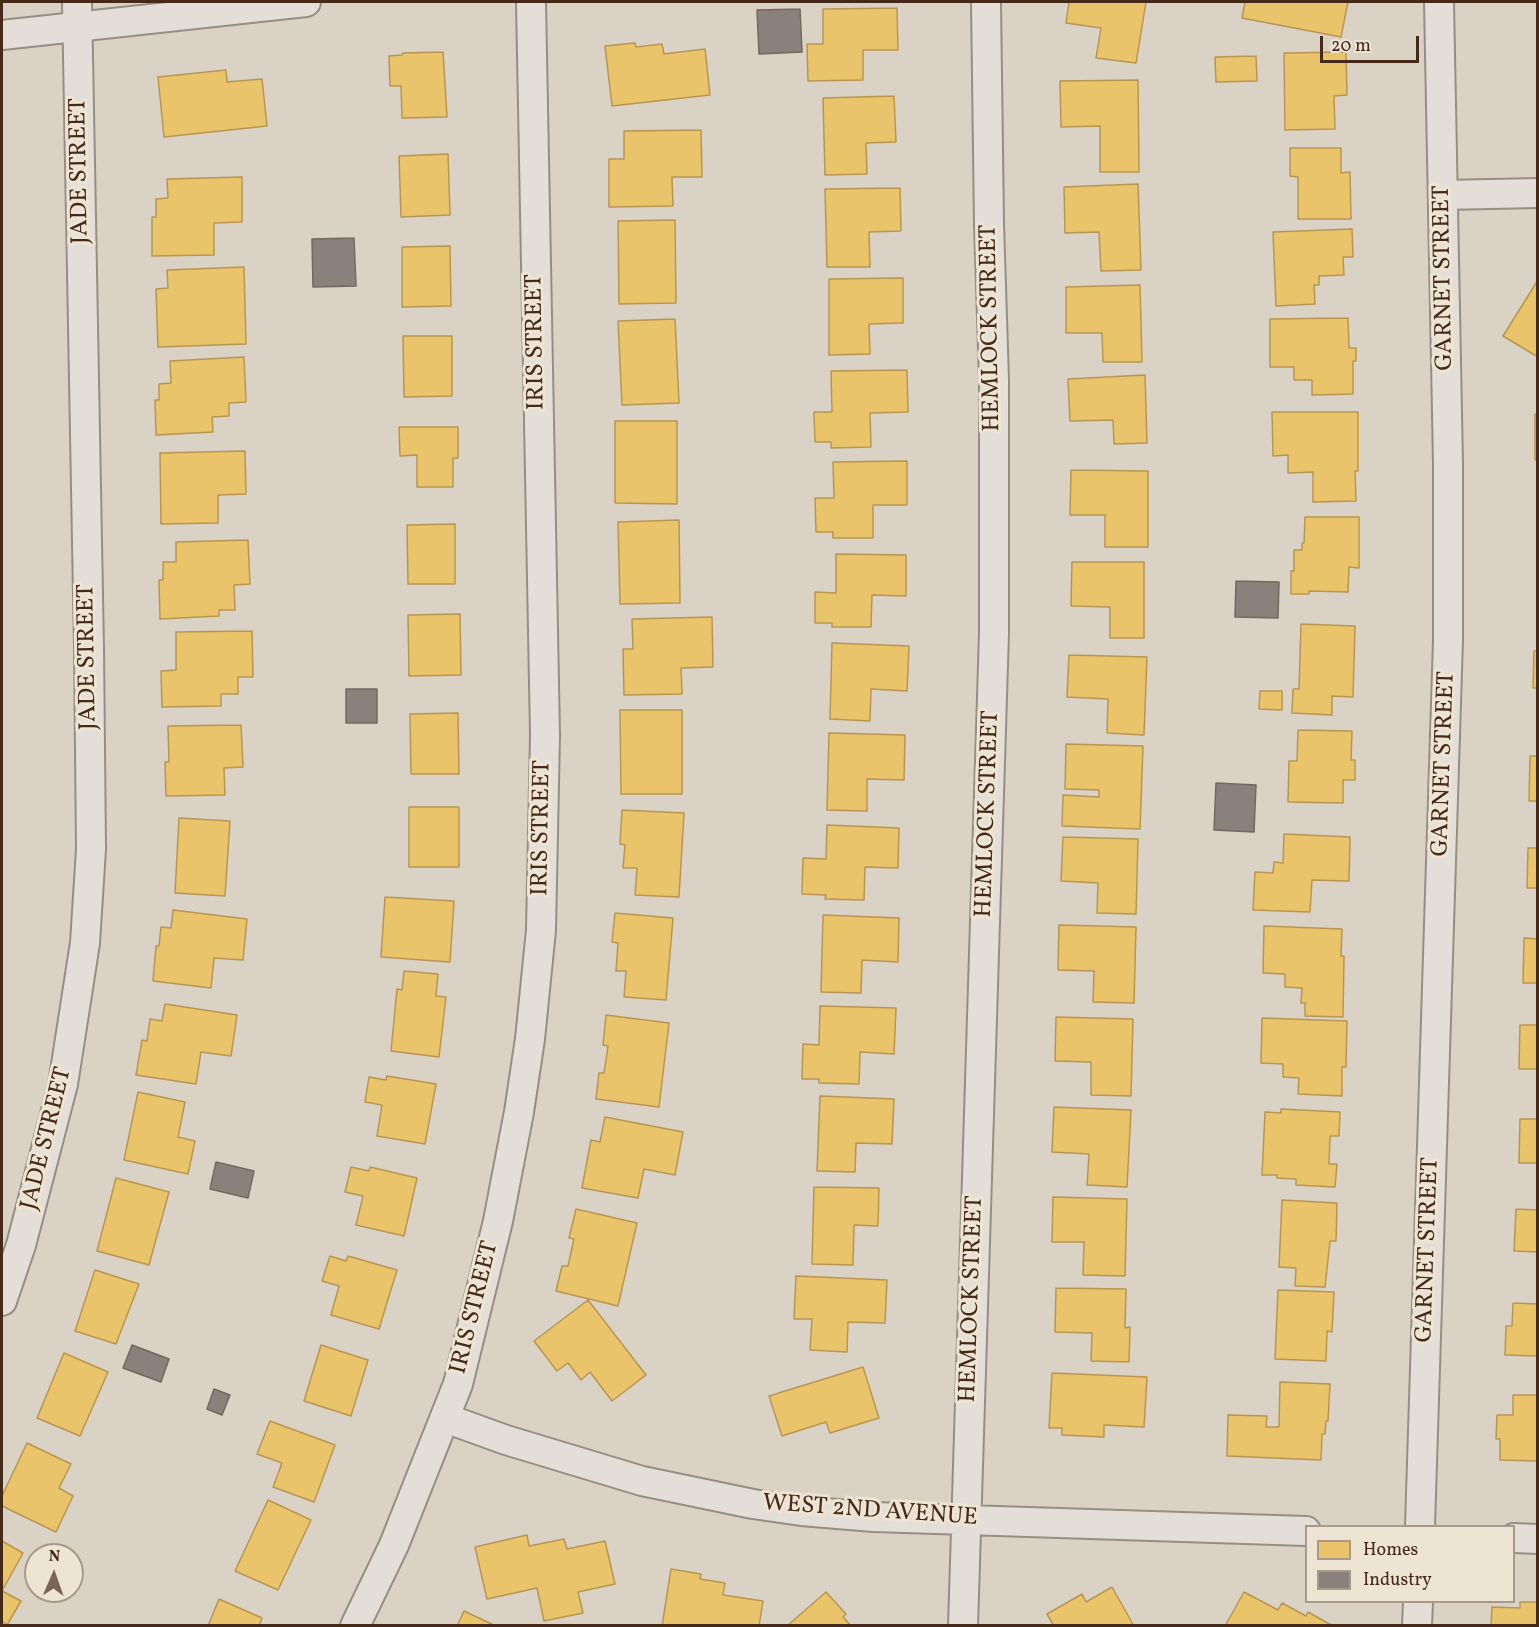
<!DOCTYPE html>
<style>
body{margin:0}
#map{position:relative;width:1539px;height:1627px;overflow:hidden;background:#dad2c5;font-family:Vollkorn,serif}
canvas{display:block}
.frame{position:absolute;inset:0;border:3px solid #452919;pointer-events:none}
.legend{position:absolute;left:1305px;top:1525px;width:210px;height:78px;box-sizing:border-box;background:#ede4d3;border:2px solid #aa9989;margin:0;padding:8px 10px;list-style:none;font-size:18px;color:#452919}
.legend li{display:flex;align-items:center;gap:12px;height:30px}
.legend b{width:30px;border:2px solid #aa9989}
.north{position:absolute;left:24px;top:1543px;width:60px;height:60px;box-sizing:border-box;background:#ede4d3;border:2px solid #aa9989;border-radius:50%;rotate:2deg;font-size:16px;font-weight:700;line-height:24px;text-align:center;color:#452919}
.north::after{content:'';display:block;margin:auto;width:21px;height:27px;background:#796455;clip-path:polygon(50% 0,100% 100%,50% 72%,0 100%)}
.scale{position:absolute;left:1320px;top:36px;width:99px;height:27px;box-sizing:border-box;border:3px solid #452919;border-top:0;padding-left:8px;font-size:18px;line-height:21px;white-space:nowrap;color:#452919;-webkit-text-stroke:4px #ede4d3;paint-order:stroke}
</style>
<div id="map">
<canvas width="1539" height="1627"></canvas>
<div class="frame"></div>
<ul class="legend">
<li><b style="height:16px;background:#e9c46a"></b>Homes</li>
<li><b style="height:16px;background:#8a817c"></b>Industry</li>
</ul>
<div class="north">N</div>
<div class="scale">20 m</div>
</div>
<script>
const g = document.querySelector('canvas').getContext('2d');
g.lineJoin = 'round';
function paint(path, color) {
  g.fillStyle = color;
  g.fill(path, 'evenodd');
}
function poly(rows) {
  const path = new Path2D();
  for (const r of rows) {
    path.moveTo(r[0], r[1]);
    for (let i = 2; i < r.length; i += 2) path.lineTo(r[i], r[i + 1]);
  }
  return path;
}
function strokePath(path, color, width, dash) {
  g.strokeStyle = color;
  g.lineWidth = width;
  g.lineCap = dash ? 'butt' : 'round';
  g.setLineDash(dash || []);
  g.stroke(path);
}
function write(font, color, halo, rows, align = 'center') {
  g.font = font + ' Vollkorn,serif';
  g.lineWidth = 6;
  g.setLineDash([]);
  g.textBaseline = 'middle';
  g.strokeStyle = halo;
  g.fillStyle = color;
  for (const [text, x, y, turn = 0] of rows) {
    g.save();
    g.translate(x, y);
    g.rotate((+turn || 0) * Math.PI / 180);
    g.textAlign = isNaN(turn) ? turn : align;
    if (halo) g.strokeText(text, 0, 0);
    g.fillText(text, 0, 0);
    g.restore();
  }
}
const homes = poly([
 [1069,2,1146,2,1136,63,1096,58,1101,28,1066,23,1069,2],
 [1245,2,1348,2,1341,37,1242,18,1245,2],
 [897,8,898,50,863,50,863,80,808,81,807,44,823,44,823,9,897,8],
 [635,43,636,47,662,44,664,54,705,49,710,95,612,106,605,46,635,43],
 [443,52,447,117,402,118,401,86,390,86,389,56,402,55,403,53,443,52],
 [1346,52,1347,95,1334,96,1335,129,1285,130,1284,53,1346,52],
 [1256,56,1257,81,1216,82,1215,57,1256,56],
 [226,70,227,82,262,79,267,126,164,137,158,77,226,70],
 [1138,80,1139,172,1100,172,1100,126,1061,127,1060,81,1138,80],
 [894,96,896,142,866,143,867,174,825,175,823,98,894,96],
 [701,130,702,177,672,177,673,206,609,207,609,159,624,159,624,131,701,130],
 [1290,148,1341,148,1341,173,1350,172,1351,219,1298,219,1298,177,1290,176,1290,148],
 [448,154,450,215,401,217,399,156,448,154],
 [242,177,242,222,214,223,214,255,152,256,152,217,156,217,156,199,168,198,167,179,242,177],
 [1138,184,1141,270,1101,271,1099,232,1065,233,1064,187,1138,184],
 [900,188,901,231,869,232,870,267,827,267,825,189,900,188],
 [675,220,676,303,619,304,618,221,675,220],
 [1352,229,1353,257,1343,257,1344,275,1319,276,1319,285,1314,285,1315,304,1276,306,1273,232,1352,229],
 [450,246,451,306,402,307,402,247,450,246],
 [244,267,246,344,158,347,156,289,168,288,167,270,244,267],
 [903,278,903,323,869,324,870,354,829,355,829,279,903,278],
 [1538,280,1538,357,1503,336,1538,280],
 [1140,285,1142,362,1103,362,1102,333,1066,333,1066,287,1140,285],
 [1348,318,1349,348,1356,348,1356,361,1353,361,1353,394,1312,395,1312,380,1294,380,1294,367,1270,367,1270,319,1348,318],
 [675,319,679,403,622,405,618,321,675,319],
 [403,336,452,336,452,396,404,397,403,336],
 [244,357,246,402,229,403,229,416,212,417,213,432,156,435,155,400,159,400,159,384,171,383,170,361,244,357],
 [907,370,908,412,870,413,871,447,831,448,831,442,815,442,814,412,832,412,831,371,907,370],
 [1145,375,1147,443,1114,444,1113,420,1070,421,1068,379,1145,375],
 [1272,412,1358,412,1358,471,1355,471,1356,501,1313,502,1313,472,1288,473,1288,455,1273,456,1272,412],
 [1535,414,1538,414,1538,460,1535,460,1535,414],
 [615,421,677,421,677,504,615,503,615,421],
 [399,427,458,427,458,458,453,458,453,487,417,487,417,455,400,456,399,427],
 [245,451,246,494,218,495,218,523,161,524,160,453,245,451],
 [907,461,907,505,873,505,873,538,833,538,833,532,816,532,815,498,834,498,833,462,907,461],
 [1071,470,1148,471,1148,547,1105,547,1105,515,1070,515,1071,470],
 [1305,517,1359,517,1359,568,1349,567,1348,592,1309,591,1309,594,1291,594,1291,571,1294,571,1294,550,1302,550,1302,543,1304,543,1305,517],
 [679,520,680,603,620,604,618,522,679,520],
 [455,524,455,584,408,584,407,525,455,524],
 [248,540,250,584,234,585,235,610,219,610,219,616,160,619,159,580,163,580,163,562,176,562,176,542,248,540],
 [836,554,906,555,906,596,872,595,871,627,832,627,832,623,815,623,815,592,836,593,836,554],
 [1072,562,1144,562,1144,638,1110,638,1110,607,1071,606,1072,562],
 [460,614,461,675,409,676,408,615,460,614],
 [712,617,713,667,681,668,682,694,624,695,623,649,633,649,632,619,712,617],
 [1301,624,1355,626,1353,697,1332,696,1332,715,1292,713,1293,689,1299,689,1301,624],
 [252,631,253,677,238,677,238,694,221,694,221,706,162,707,161,671,176,670,176,632,252,631],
 [832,643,909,646,907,691,871,689,870,721,830,719,832,643],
 [1534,651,1538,651,1538,688,1533,688,1534,651],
 [1069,655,1147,657,1144,735,1107,733,1108,699,1067,697,1069,655],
 [1260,691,1282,691,1282,710,1259,709,1260,691],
 [620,710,682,710,682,794,621,794,620,710],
 [458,713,459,774,411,774,410,714,458,713],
 [241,725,243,767,224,768,225,795,166,796,165,762,169,762,168,726,241,725],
 [1298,730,1352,731,1351,760,1355,760,1355,780,1343,780,1343,803,1288,802,1289,761,1297,761,1298,730],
 [829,733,905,735,904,780,867,779,867,811,827,810,829,733],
 [1066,744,1143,746,1140,829,1062,826,1063,795,1099,797,1099,790,1065,789,1066,744],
 [1530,756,1538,756,1538,801,1529,801,1530,756],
 [409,807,459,807,459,867,409,867,409,807],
 [622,810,684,813,679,897,635,895,637,868,623,868,625,845,620,844,622,810],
 [179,818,230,821,225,896,175,893,179,818],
 [827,825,899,828,898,868,865,867,864,900,825,899,826,895,802,894,803,858,826,859,827,825],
 [1284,834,1350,837,1349,881,1312,880,1310,912,1253,910,1255,872,1273,873,1274,862,1283,863,1284,834],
 [1063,837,1138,839,1136,914,1097,913,1098,883,1061,881,1063,837],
 [1528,848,1538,848,1538,888,1527,888,1528,848],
 [385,897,454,901,450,962,381,957,385,897],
 [173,910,247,919,243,960,214,958,211,988,153,981,156,946,159,946,161,927,171,928,173,910],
 [615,913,673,918,666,1000,624,997,626,971,616,971,618,943,612,942,615,913],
 [823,915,899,918,898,962,862,960,861,993,821,992,823,915],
 [1059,925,1136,927,1134,1003,1093,1002,1094,971,1058,970,1059,925],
 [1264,926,1342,929,1341,956,1344,956,1343,1017,1305,1016,1305,1003,1301,1003,1302,988,1285,987,1285,974,1263,973,1264,926],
 [1524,938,1538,939,1538,983,1523,983,1524,938],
 [404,971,438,974,436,996,446,997,439,1057,391,1051,397,989,402,990,404,971],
 [165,1004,237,1015,231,1056,201,1052,196,1084,136,1075,142,1040,147,1041,150,1019,162,1021,165,1004],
 [820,1006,896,1008,894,1054,860,1052,859,1084,819,1083,819,1079,802,1079,803,1044,819,1045,820,1006],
 [606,1015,669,1023,659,1107,596,1099,599,1073,604,1073,608,1046,603,1045,606,1015],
 [1056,1017,1133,1019,1131,1096,1091,1095,1091,1062,1055,1061,1056,1017],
 [1262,1018,1347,1021,1346,1067,1342,1067,1342,1096,1298,1094,1299,1078,1283,1077,1283,1064,1261,1063,1262,1018],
 [1520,1025,1538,1025,1538,1069,1519,1069,1520,1025],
 [387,1076,436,1084,425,1144,377,1136,382,1105,365,1102,369,1077,386,1080,387,1076],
 [138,1092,185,1102,178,1137,195,1141,188,1174,124,1160,138,1092],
 [820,1096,894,1099,892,1144,856,1143,855,1172,817,1171,820,1096],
 [1054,1107,1131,1110,1127,1187,1087,1185,1089,1154,1052,1152,1054,1107],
 [1281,1109,1340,1112,1339,1136,1330,1136,1329,1164,1337,1164,1335,1187,1296,1185,1296,1179,1277,1178,1277,1175,1262,1175,1265,1112,1281,1113,1281,1109],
 [605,1117,683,1132,675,1175,644,1169,638,1198,582,1188,591,1140,600,1142,605,1117],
 [1520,1119,1538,1119,1538,1163,1519,1163,1520,1119],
 [351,1167,369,1171,370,1167,417,1178,404,1236,356,1225,363,1196,345,1192,351,1167],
 [116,1178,169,1192,149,1265,97,1251,116,1178],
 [814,1187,879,1188,878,1226,854,1225,853,1265,812,1264,814,1187],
 [1053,1197,1127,1199,1125,1276,1083,1275,1084,1242,1052,1242,1053,1197],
 [1282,1200,1337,1203,1336,1241,1330,1241,1325,1287,1295,1286,1296,1268,1279,1267,1282,1200],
 [576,1209,637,1223,618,1306,556,1291,562,1266,568,1266,574,1239,569,1238,576,1209],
 [1516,1209,1538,1210,1538,1252,1514,1251,1516,1209],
 [330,1256,346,1261,348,1256,397,1270,379,1329,331,1315,339,1286,322,1281,330,1256],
 [95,1270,139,1284,116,1344,75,1331,95,1270],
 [796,1276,887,1280,885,1323,848,1322,847,1352,810,1350,812,1319,794,1319,796,1276],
 [1056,1288,1126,1289,1125,1328,1130,1327,1129,1362,1091,1361,1092,1333,1055,1332,1056,1288],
 [1278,1290,1334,1292,1332,1332,1327,1331,1326,1361,1275,1359,1278,1290],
 [588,1300,646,1375,612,1401,590,1372,581,1380,568,1363,557,1371,534,1341,588,1300],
 [1513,1303,1538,1304,1538,1356,1505,1355,1506,1326,1512,1326,1513,1303],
 [321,1345,368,1360,351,1416,304,1401,321,1345],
 [64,1353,108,1372,80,1436,37,1418,64,1353],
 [863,1367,879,1418,830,1433,826,1422,782,1436,769,1396,863,1367],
 [1052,1373,1147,1377,1144,1427,1104,1425,1104,1437,1062,1435,1062,1428,1049,1428,1052,1373],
 [1280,1382,1330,1384,1328,1421,1326,1421,1325,1434,1322,1434,1321,1460,1227,1456,1228,1415,1267,1416,1266,1427,1279,1427,1280,1382],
 [1513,1395,1538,1395,1538,1461,1500,1460,1500,1439,1496,1439,1497,1415,1513,1415,1513,1395],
 [270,1421,335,1445,314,1502,273,1487,282,1463,257,1454,270,1421],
 [27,1443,71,1464,59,1488,73,1496,56,1532,2,1506,2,1496,27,1443],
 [268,1500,311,1520,278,1590,235,1571,268,1500],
 [527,1535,529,1546,564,1539,567,1549,605,1541,615,1584,578,1592,583,1613,544,1621,537,1588,487,1599,475,1547,527,1535],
 [2,1541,23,1553,2,1591,21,1601,7,1625,2,1621,2,1541],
 [671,1569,701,1574,700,1579,725,1583,723,1595,763,1601,759,1626,662,1626,671,1569],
 [1112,1587,1134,1626,1054,1626,1047,1614,1082,1594,1086,1602,1112,1587],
 [826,1592,846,1614,843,1617,851,1626,787,1626,826,1592],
 [1244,1592,1278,1610,1282,1603,1306,1616,1308,1612,1333,1626,1225,1626,1244,1592],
 [219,1599,262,1618,259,1626,208,1626,219,1599],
 [1520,1602,1538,1602,1538,1626,1491,1626,1492,1607,1520,1608,1520,1602],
 [464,1611,496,1626,457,1626,464,1611]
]);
paint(homes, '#e9c46a');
strokePath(homes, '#b89652', 1.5);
const industry = poly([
 [800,9,802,52,759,54,757,10,800,9],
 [354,238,356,286,313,287,312,239,354,238],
 [1236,581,1279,582,1278,618,1235,617,1236,581],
 [346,689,377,689,377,723,346,723,346,689],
 [1216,783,1256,785,1254,832,1214,830,1216,783],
 [216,1162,254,1171,248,1198,210,1189,216,1162],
 [132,1345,169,1359,161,1382,123,1368,132,1345],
 [214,1389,230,1395,222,1415,207,1409,214,1389]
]);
paint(industry, '#8a817c');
strokePath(industry, '#75675e', 1.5);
const street = poly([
 [2,35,306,2],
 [1443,195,1538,193],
 [2,1301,21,1245,63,1084,85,943,91,849,89,649,77,2],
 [445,1418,506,1440,642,1481,753,1504,801,1511,874,1517,1306,1531],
 [1420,1526,1448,640,1448,464,1439,2],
 [1514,1538,1538,1539],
 [355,1626,394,1545,458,1384,498,1221,519,1112,530,1039,541,930,545,735,531,2],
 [963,1626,994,633,994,380,989,224,986,2],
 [1417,1626,1418,1602]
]);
strokePath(street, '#968e85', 32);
strokePath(street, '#e3dfd8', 28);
write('24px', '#452919', '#ede4d3', [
 ["JADE STREET",81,171,-91],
 ["GARNET STREET",1445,278,-91],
 ["HEMLOCK STREET",992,328,-91],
 ["IRIS STREET",537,342,-91],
 ["JADE STREET",89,657,-91],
 ["GARNET STREET",1445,764,-88],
 ["HEMLOCK STREET",989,814,-88],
 ["IRIS STREET",543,828,-89],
 ["JADE STREET",48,1139,-76],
 ["GARNET STREET",1429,1250,-88],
 ["HEMLOCK STREET",973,1299,-88],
 ["IRIS STREET",476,1308,-76],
 ["WEST 2ND AVENUE",870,1512,4]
]);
</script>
